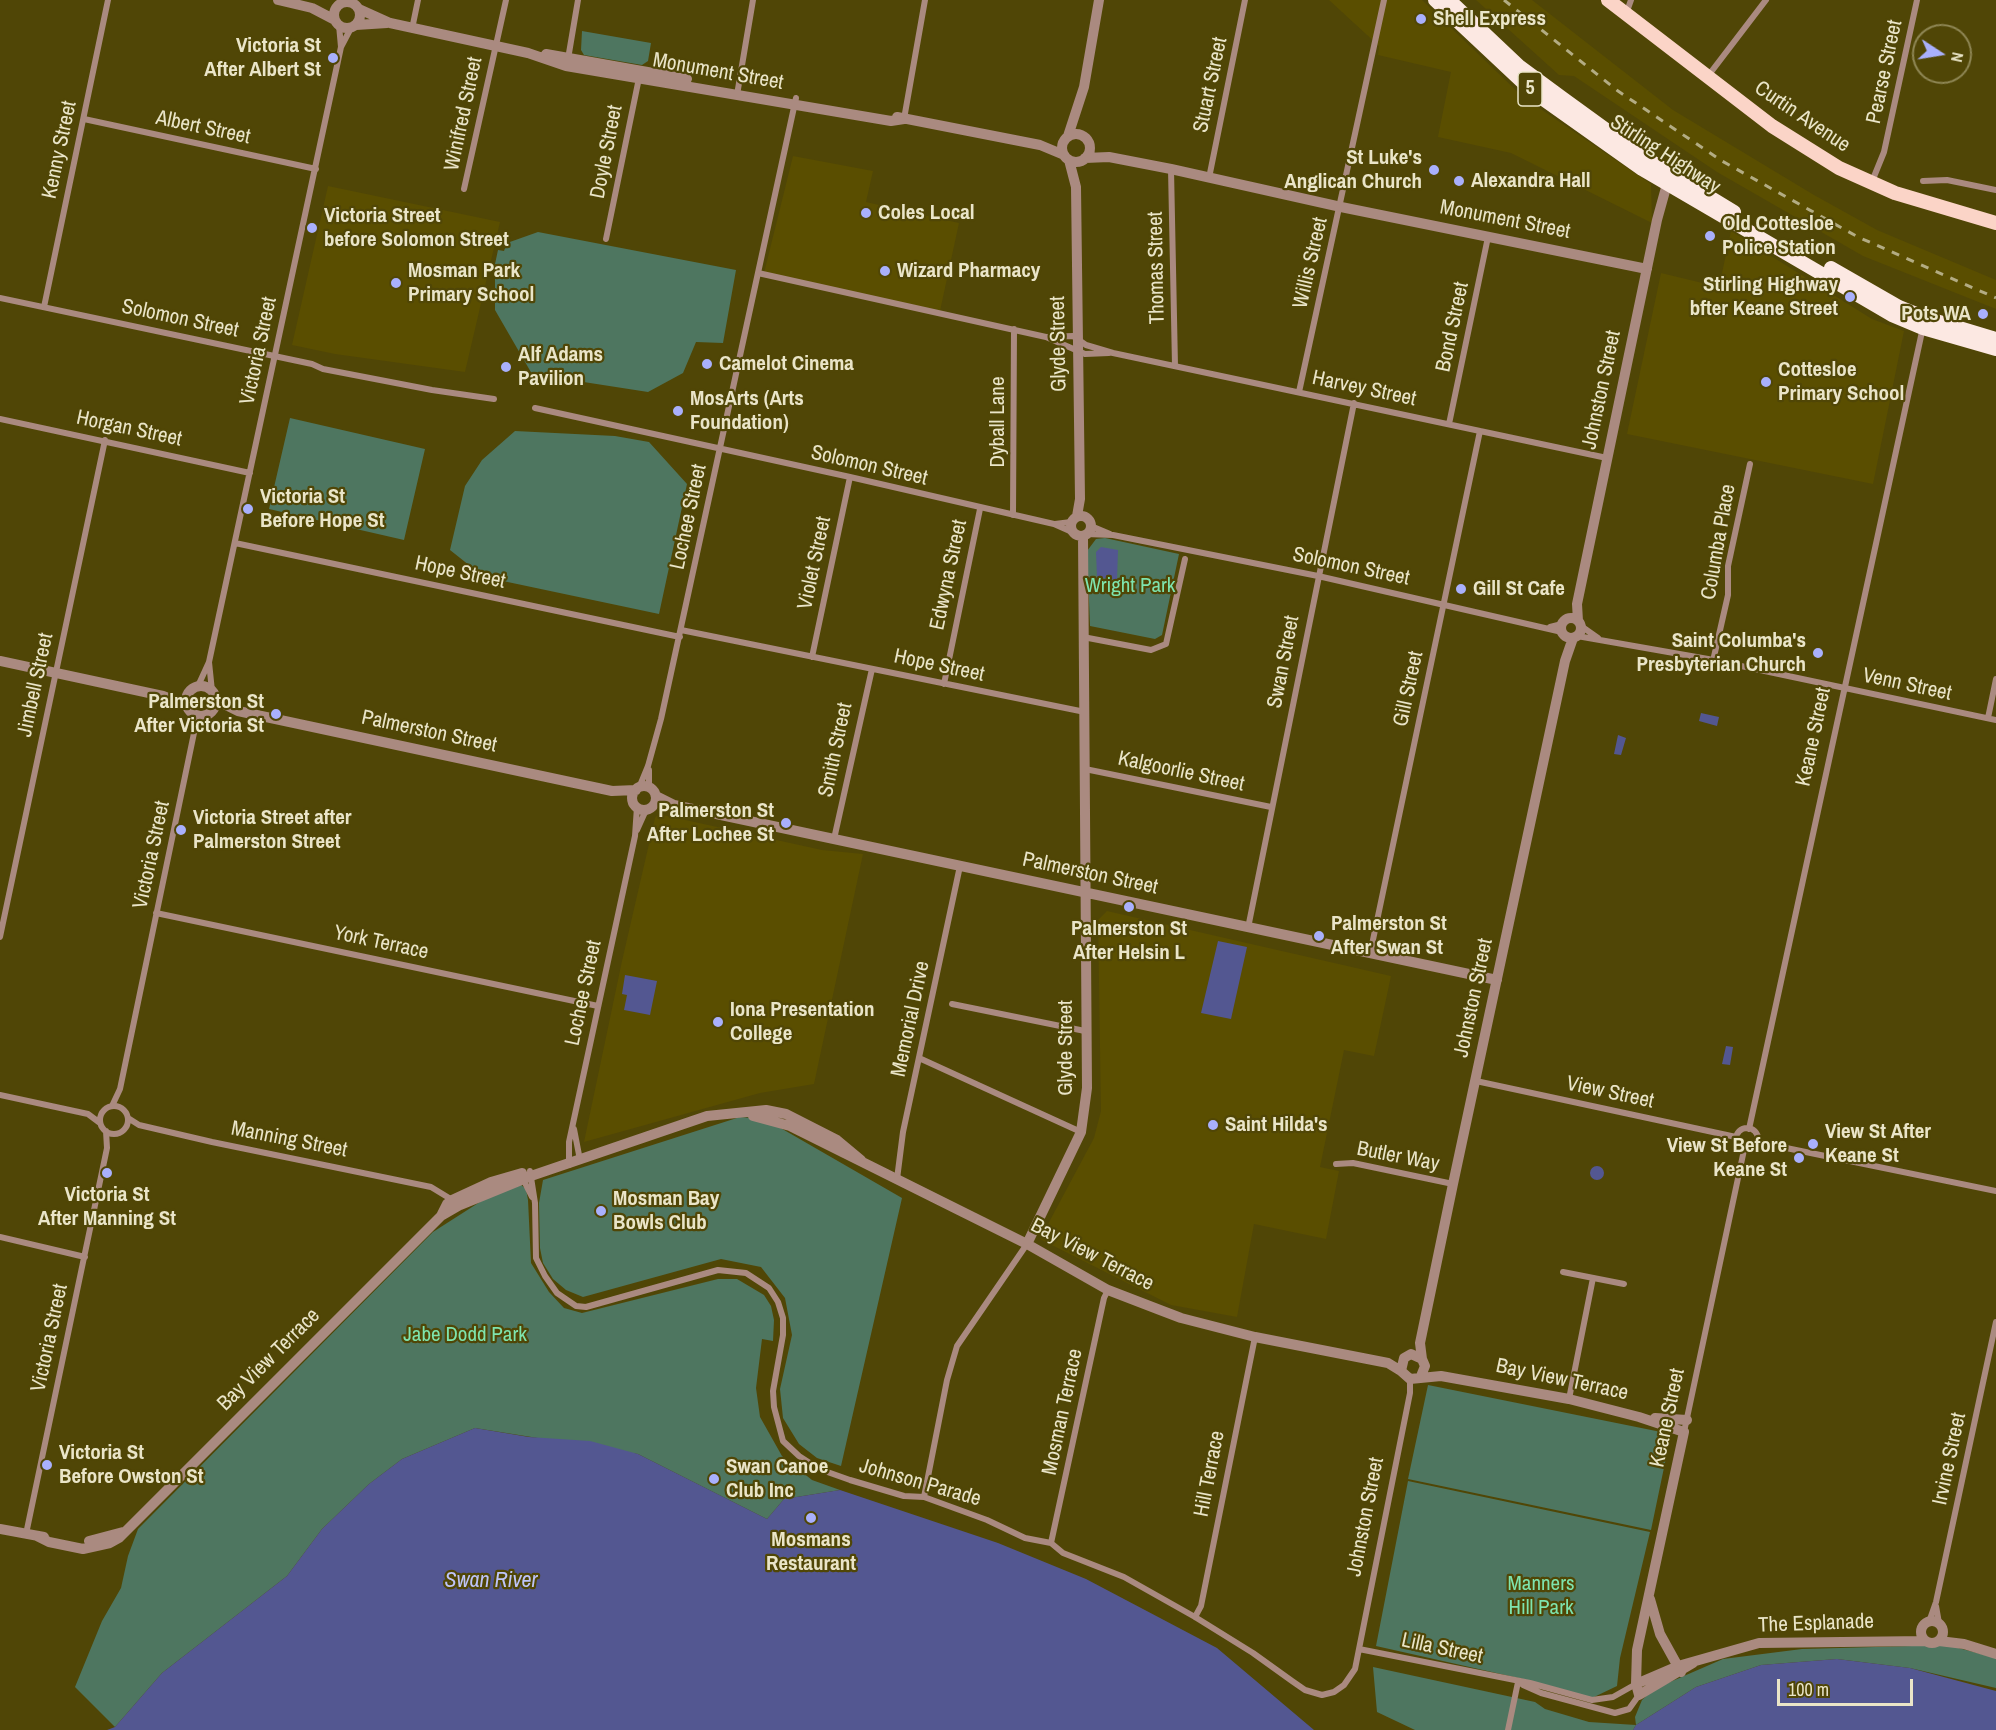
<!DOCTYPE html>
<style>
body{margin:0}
#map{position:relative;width:1996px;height:1730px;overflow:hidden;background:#504606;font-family:"Archivo Narrow",sans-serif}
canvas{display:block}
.north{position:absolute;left:1912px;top:24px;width:60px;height:60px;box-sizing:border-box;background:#504606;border:2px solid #8e8654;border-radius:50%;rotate:102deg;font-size:16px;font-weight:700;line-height:24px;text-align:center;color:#eae5c8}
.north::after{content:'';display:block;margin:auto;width:21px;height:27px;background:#a9b0fc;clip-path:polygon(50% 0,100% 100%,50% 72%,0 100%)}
.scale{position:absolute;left:1777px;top:1679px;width:136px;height:27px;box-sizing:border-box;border:3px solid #eae5c8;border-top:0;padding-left:8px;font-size:18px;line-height:21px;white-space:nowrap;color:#eae5c8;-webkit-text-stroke:4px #504606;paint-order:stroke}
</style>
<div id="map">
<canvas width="1996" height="1730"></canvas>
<div class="north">N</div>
<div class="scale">100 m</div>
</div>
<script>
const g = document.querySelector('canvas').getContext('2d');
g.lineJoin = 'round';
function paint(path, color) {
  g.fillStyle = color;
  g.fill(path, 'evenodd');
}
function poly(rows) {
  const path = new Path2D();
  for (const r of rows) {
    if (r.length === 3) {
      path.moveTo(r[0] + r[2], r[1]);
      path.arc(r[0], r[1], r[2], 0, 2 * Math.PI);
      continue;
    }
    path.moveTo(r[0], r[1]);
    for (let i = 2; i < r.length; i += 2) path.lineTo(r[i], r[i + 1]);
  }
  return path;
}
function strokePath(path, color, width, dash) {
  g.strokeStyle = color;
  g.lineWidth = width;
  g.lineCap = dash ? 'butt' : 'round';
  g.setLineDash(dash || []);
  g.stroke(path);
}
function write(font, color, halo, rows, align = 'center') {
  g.font = font + ' "Archivo Narrow",sans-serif';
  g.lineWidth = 4.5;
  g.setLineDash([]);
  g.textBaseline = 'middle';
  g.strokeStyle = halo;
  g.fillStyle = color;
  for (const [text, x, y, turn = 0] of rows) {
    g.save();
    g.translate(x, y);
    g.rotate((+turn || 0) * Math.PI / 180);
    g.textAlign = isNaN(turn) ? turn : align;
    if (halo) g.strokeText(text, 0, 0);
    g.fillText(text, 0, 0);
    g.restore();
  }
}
paint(poly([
 [1329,0,1422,0,1523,97,1651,184,1652,223,1511,153,1438,137,1451,72,1378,55,1379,46],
 [1476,0,1532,0,1673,110,1814,195,1877,230,1996,280,1996,309,1863,256,1717,172,1574,76,1559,75],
 [793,156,873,171,866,202,959,223,940,311,764,273],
 [328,186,500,222,465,372,335,354,292,345],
 [1731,231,1872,319,1904,331,1873,484,1627,434,1661,273,1719,287],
 [658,814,822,850,863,854,814,1084,760,1093,584,1142,622,961,655,818],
 [1107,911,1391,976,1374,1056,1344,1050,1320,1167,1339,1171,1326,1239,1254,1224,1237,1317,1171,1305,1040,1239,1094,1138,1101,1111,1098,920]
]), '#5a4e00');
paint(poly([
 [582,31,651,43,648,61,642,65,584,55,581,50],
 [538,232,736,270,723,343,696,342,683,373,648,392,532,374,495,310,495,278,499,266,495,264,498,250,504,251,507,243],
 [290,418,425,449,404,540,269,509],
 [515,431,615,436,649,442,687,484,659,614,484,577,450,550,465,486,482,460],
 [1105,538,1179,554,1162,635,1155,639,1090,626,1087,551,1096,539],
 [740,1117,765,1119,902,1198,841,1466,817,1458,799,1444,783,1418,780,1389,792,1335,785,1298,761,1267,721,1259,583,1297,566,1290,553,1279,543,1263,540,1248,539,1203,543,1180],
 [520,1184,526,1189,528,1200,531,1263,549,1292,564,1308,582,1313,718,1279,737,1279,764,1295,771,1306,774,1320,773,1341,762,1339,756,1388,760,1417,782,1456,812,1480,840,1490,784,1499,767,1519,638,1454,475,1428,402,1459,369,1484,322,1529,287,1576,162,1673,115,1727,75,1687,102,1621,121,1588,128,1556,138,1529,433,1232,483,1200],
 [1428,1385,1671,1434,1651,1530,1408,1479],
 [1408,1481,1650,1532,1620,1658,1617,1686,1592,1698,1523,1679,1376,1646],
 [1912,1646,1951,1646,1996,1658,1996,1688,1910,1668,1837,1659,1761,1665,1696,1687,1636,1725,1633,1730,1415,1730,1377,1712,1373,1667,1535,1702,1545,1709,1589,1722,1636,1725,1635,1717,1642,1700,1654,1689,1723,1659,1802,1649]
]), '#4e7660');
paint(poly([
 [1101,547,1118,550,1117,580,1097,577,1096,552],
 [1701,713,1719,717,1717,726,1699,721],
 [1618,735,1626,738,1621,755,1614,754],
 [1218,941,1247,947,1231,1019,1201,1013],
 [625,975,657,981,650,1015,624,1010,627,995,622,994],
 [1726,1046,1733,1047,1730,1065,1722,1064],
 [1597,1173,7],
 [475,1428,529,1437,590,1441,638,1454,767,1519,784,1499,840,1490,998,1543,1086,1579,1217,1648,1314,1730,107,1730,115,1727,162,1673,287,1576,322,1529,369,1484,402,1459],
 [1837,1659,1910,1668,1996,1691,1996,1730,1633,1730,1636,1725,1696,1687,1761,1665]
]), '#535791');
strokePath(poly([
 [343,2,344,0],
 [1626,14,1631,0],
 [339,25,341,47],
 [412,29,418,0],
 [568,59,578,0],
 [1708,76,1766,0],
 [737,95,753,0],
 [84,119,316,169],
 [904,119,925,0],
 [1171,169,1175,366],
 [1209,178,1245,0],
 [1923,181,1947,180,1996,190],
 [1871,184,1884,152,1917,0],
 [464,189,506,0],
 [606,239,639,78],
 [758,273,1046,337,1085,354,1109,353],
 [0,298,312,364,323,369,432,390,494,399],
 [44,307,108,0],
 [1046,337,1073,336,1086,345,1113,353,1607,458],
 [1299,392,1384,0],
 [535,408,850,477,1054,524,1072,532],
 [0,419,250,473],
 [1449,424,1488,237],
 [1013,515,1014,329],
 [1055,524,1071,522],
 [1091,526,1110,534],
 [1086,534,1113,535,1318,576,1562,632],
 [235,543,680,637],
 [1581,626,1598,638],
 [1550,627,1562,624],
 [681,630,1085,712],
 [1577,636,1708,659,1996,720],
 [1083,637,1151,650,1166,644,1185,559],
 [812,657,850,477],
 [1713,661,1728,595,1728,566,1750,464],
 [209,662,212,691],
 [944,684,980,509],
 [198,686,209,662,341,47,351,28],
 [193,714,194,730],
 [1988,718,1996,679],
 [1085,769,1271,807],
 [649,770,649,787],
 [639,788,648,766,661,719,796,98],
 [637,830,646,810],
 [834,839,872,669],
 [156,913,598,1006],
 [1248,928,1354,403],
 [0,937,105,440],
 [1370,954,1480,431],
 [952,1004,1085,1031],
 [919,1058,1081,1132],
 [1476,1081,1736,1137],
 [0,1095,88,1114,100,1123],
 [114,1120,14],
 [112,1106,120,1089,194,733,201,716],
 [128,1118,139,1125,212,1142,431,1187,454,1201],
 [1747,1139,11],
 [574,1129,580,1160],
 [1749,1129,1923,327],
 [1757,1142,1996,1191],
 [1336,1164,1353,1163,1453,1184],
 [569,1165,569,1142,635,836,637,807],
 [530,1171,535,1203,536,1258,545,1276,557,1293,576,1306,586,1307,718,1270,746,1273,769,1288,778,1302,783,1318,783,1335,773,1391,774,1407,783,1441,799,1456,819,1469,850,1480,904,1496,924,1497,987,1520,1025,1538,1051,1543,1063,1553,1124,1577,1195,1617,1253,1653,1292,1681,1305,1690,1322,1695,1334,1692,1344,1685,1355,1669,1410,1393,1410,1379],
 [522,1177,532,1197],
 [897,1179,903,1132,960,866],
 [0,1237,85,1257],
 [1563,1272,1624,1284],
 [1569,1399,1593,1278],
 [1684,1432,1744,1150],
 [924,1497,947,1380,957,1346,1027,1244],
 [26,1534,107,1148,106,1131],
 [1051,1543,1104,1298,1108,1290],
 [1936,1606,1939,1623],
 [1195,1617,1201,1606,1255,1337],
 [1929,1622,1936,1602,1996,1322],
 [1359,1649,1530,1683,1592,1700,1613,1697,1636,1684],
 [1523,1685,1541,1693,1615,1713,1629,1709,1639,1695],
 [1508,1730,1518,1682]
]), '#aa8a80', 6);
strokePath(poly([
 [278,0,312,8,335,20],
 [347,15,13],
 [359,9,390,23,528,53,566,66,891,121,904,119],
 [356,25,387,23],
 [546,54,687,79],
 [897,117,1040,145,1064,155],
 [1076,148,14],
 [1068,136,1084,87,1099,0],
 [1085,158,1109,157,1171,169,1341,207,1647,269],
 [1069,160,1076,187,1080,499,1077,516],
 [1081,526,10],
 [1571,628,10],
 [1578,621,1577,604,1657,220,1667,184],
 [0,661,163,696,186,705],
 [201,701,15],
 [216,700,238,711,612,791,636,790],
 [644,798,12],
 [656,796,674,805,1497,980],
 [753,1116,790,1126,1027,1244,1108,1290,1160,1310,1181,1318,1255,1337,1388,1363,1401,1371],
 [441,1216,447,1204,452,1200,491,1182,522,1173],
 [1027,1244,1081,1132,1087,1088,1083,536],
 [1422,1359,1420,1343,1453,1184,1565,661,1573,638],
 [1421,1376,1425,1366,1422,1359,1411,1354,1404,1358,1401,1371,1410,1379,1441,1376,1569,1399,1639,1417,1684,1432,1637,1650,1636,1684,1639,1695,1693,1663],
 [1655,1418,1687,1420],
 [0,1529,44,1537],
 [37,1536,49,1542,83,1549,110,1543,119,1538,441,1216,460,1205,531,1176,707,1116,766,1110,786,1114,837,1140,861,1160],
 [89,1541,123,1532],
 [1650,1599,1660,1634,1681,1672],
 [1932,1632,11],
 [1939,1641,1964,1644,1996,1654],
 [1636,1684,1678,1666,1759,1643,1925,1641]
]), '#aa8a80', 10);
strokePath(poly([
 [1608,0,1772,126,1839,168,1895,193,1996,223]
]), '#fbd4c7', 14);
strokePath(poly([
 [1435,0,1532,91,1642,169,1892,315,1923,328,1996,349],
 [1449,0,1520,67,1562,98,1642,156,1734,212],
 [1831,268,1899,307,1926,318,1996,339]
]), '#fce8e2', 14);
strokePath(poly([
 [1504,0,1618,91,1722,161,1858,237,1996,298]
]), '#b3ac83', 3, [8, 8]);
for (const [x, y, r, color] of [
 [1421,19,6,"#a9b0fc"],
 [333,58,6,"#a9b0fc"],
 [1434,170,6,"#a9b0fc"],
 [1459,181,6,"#a9b0fc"],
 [866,213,6,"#a9b0fc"],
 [312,228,6,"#a9b0fc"],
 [1710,236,6,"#a9b0fc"],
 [885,271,6,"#a9b0fc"],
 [396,283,6,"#a9b0fc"],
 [1850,297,6,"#a9b0fc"],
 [1983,314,6,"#a9b0fc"],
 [707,364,6,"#a9b0fc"],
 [506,367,6,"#a9b0fc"],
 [1766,382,6,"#a9b0fc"],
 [678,411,6,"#a9b0fc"],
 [248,509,6,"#a9b0fc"],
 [1461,589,6,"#a9b0fc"],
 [1818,653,6,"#a9b0fc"],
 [276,714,6,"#a9b0fc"],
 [786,823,6,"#a9b0fc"],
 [181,830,6,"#a9b0fc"],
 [1129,907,6,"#a9b0fc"],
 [1319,936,6,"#a9b0fc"],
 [718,1022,6,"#a9b0fc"],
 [1213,1125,6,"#a9b0fc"],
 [1813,1144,6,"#a9b0fc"],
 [1799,1158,6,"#a9b0fc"],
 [107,1173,6,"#a9b0fc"],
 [601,1211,6,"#a9b0fc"],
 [47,1465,6,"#a9b0fc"],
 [714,1479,6,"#a9b0fc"],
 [811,1518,6,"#a9b0fc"]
]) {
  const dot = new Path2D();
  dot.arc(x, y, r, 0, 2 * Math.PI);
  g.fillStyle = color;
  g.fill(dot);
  strokePath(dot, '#504606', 2);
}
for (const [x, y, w] of [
 [1530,89,24]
]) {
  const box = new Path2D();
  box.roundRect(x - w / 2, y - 17, w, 34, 4.5);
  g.fillStyle = '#504606';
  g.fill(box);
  strokePath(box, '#eae5c8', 1.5);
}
write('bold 20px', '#eae5c8', null, [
 ["5",1530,89]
]);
write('bold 21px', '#eae5c8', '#504606', [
 ["Shell Express",1433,19],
 ["Victoria St",321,46,"right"],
 ["After Albert St",321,70,"right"],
 ["St Luke's",1422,158,"right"],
 ["Anglican Church",1422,182,"right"],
 ["Alexandra Hall",1471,181],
 ["Coles Local",878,213],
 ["Victoria Street",324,216],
 ["before Solomon Street",324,240],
 ["Old Cottesloe",1722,224],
 ["Police Station",1722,248],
 ["Mosman Park",408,271],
 ["Primary School",408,295],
 ["Wizard Pharmacy",897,271],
 ["Stirling Highway",1838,285,"right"],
 ["bfter Keane Street",1838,309,"right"],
 ["Pots WA",1971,314,"right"],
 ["Alf Adams",518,355],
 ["Pavilion",518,379],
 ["Camelot Cinema",719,364],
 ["Cottesloe",1778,370],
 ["Primary School",1778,394],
 ["MosArts (Arts",690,399],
 ["Foundation)",690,423],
 ["Victoria St",260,497],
 ["Before Hope St",260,521],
 ["Gill St Cafe",1473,589],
 ["Saint Columba's",1806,641,"right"],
 ["Presbyterian Church",1806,665,"right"],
 ["Palmerston St",264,702,"right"],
 ["After Victoria St",264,726,"right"],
 ["Palmerston St",774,811,"right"],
 ["After Lochee St",774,835,"right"],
 ["Victoria Street after",193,818],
 ["Palmerston Street",193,842],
 ["Palmerston St",1331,924],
 ["After Swan St",1331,948],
 ["Palmerston St",1129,929,"center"],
 ["After Helsin L",1129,953,"center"],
 ["Iona Presentation",730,1010],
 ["College",730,1034],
 ["Saint Hilda's",1225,1125],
 ["View St After",1825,1132],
 ["Keane St",1825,1156],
 ["View St Before",1787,1146,"right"],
 ["Keane St",1787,1170,"right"],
 ["Victoria St",107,1195,"center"],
 ["After Manning St",107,1219,"center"],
 ["Mosman Bay",613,1199],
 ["Bowls Club",613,1223],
 ["Victoria St",59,1453],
 ["Before Owston St",59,1477],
 ["Swan Canoe",726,1467],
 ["Club Inc",726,1491],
 ["Mosmans",811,1540,"center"],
 ["Restaurant",811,1564,"center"]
], 'left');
write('21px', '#eae5c8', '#504606', [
 ["Monument Street",718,72,10],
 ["Pearse Street",1885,72,-78],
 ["Stuart Street",1211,85,-78],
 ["Winifred Street",464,114,-78],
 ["Curtin Avenue",1802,117,34],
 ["Albert Street",203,128,12],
 ["Kenny Street",60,150,-78],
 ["Doyle Street",607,152,-79],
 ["Stirling Highway",1665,155,33],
 ["Monument Street",1505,220,11],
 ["Willis Street",1311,263,-77],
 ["Thomas Street",1157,268,-91],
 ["Solomon Street",180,319,12],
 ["Bond Street",1453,327,-78],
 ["Glyde Street",1059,344,-91],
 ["Victoria Street",259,351,-78],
 ["Harvey Street",1364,389,12],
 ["Johnston Street",1602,390,-78],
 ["Dyball Lane",998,422,-90],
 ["Horgan Street",129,429,12],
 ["Solomon Street",869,466,13],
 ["Lochee Street",689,517,-78],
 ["Columba Place",1719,542,-80],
 ["Violet Street",815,563,-78],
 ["Solomon Street",1351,567,12],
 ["Hope Street",460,573,12],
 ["Edwyna Street",949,575,-78],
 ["Swan Street",1284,662,-79],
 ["Hope Street",939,666,12],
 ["Jimbell Street",36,685,-78],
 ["Venn Street",1907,685,12],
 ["Gill Street",1409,689,-78],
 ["Palmerston Street",429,732,12],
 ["Keane Street",1814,737,-78],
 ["Smith Street",836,750,-78],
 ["Kalgoorlie Street",1181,772,12],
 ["Victoria Street",152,855,-78],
 ["Palmerston Street",1090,874,12],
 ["York Terrace",381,943,12],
 ["Lochee Street",584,993,-78],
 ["Johnston Street",1474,998,-78],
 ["Memorial Drive",911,1019,-78],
 ["Glyde Street",1066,1048,-90],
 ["View Street",1610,1093,12],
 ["Manning Street",289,1140,11],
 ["Butler Way",1398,1157,11],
 ["Bay View Terrace",1092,1255,27],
 ["Victoria Street",50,1338,-78],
 ["Bay View Terrace",269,1360,-45],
 ["Bay View Terrace",1562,1380,12],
 ["Mosman Terrace",1063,1412,-78],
 ["Keane Street",1668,1418,-78],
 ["Irvine Street",1950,1459,-78],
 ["Hill Terrace",1210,1474,-79],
 ["Johnson Parade",920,1483,16],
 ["Johnston Street",1366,1517,-79],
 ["The Esplanade",1816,1624,-2],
 ["Lilla Street",1442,1649,12]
]);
write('21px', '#7ee4ae', '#504606', [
 ["Wright Park",1130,586],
 ["Jabe Dodd Park",465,1335],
 ["Manners",1541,1584],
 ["Hill Park",1541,1608]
]);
write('italic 22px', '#bec4f9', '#504606', [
 ["Swan River",491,1581]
]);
</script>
